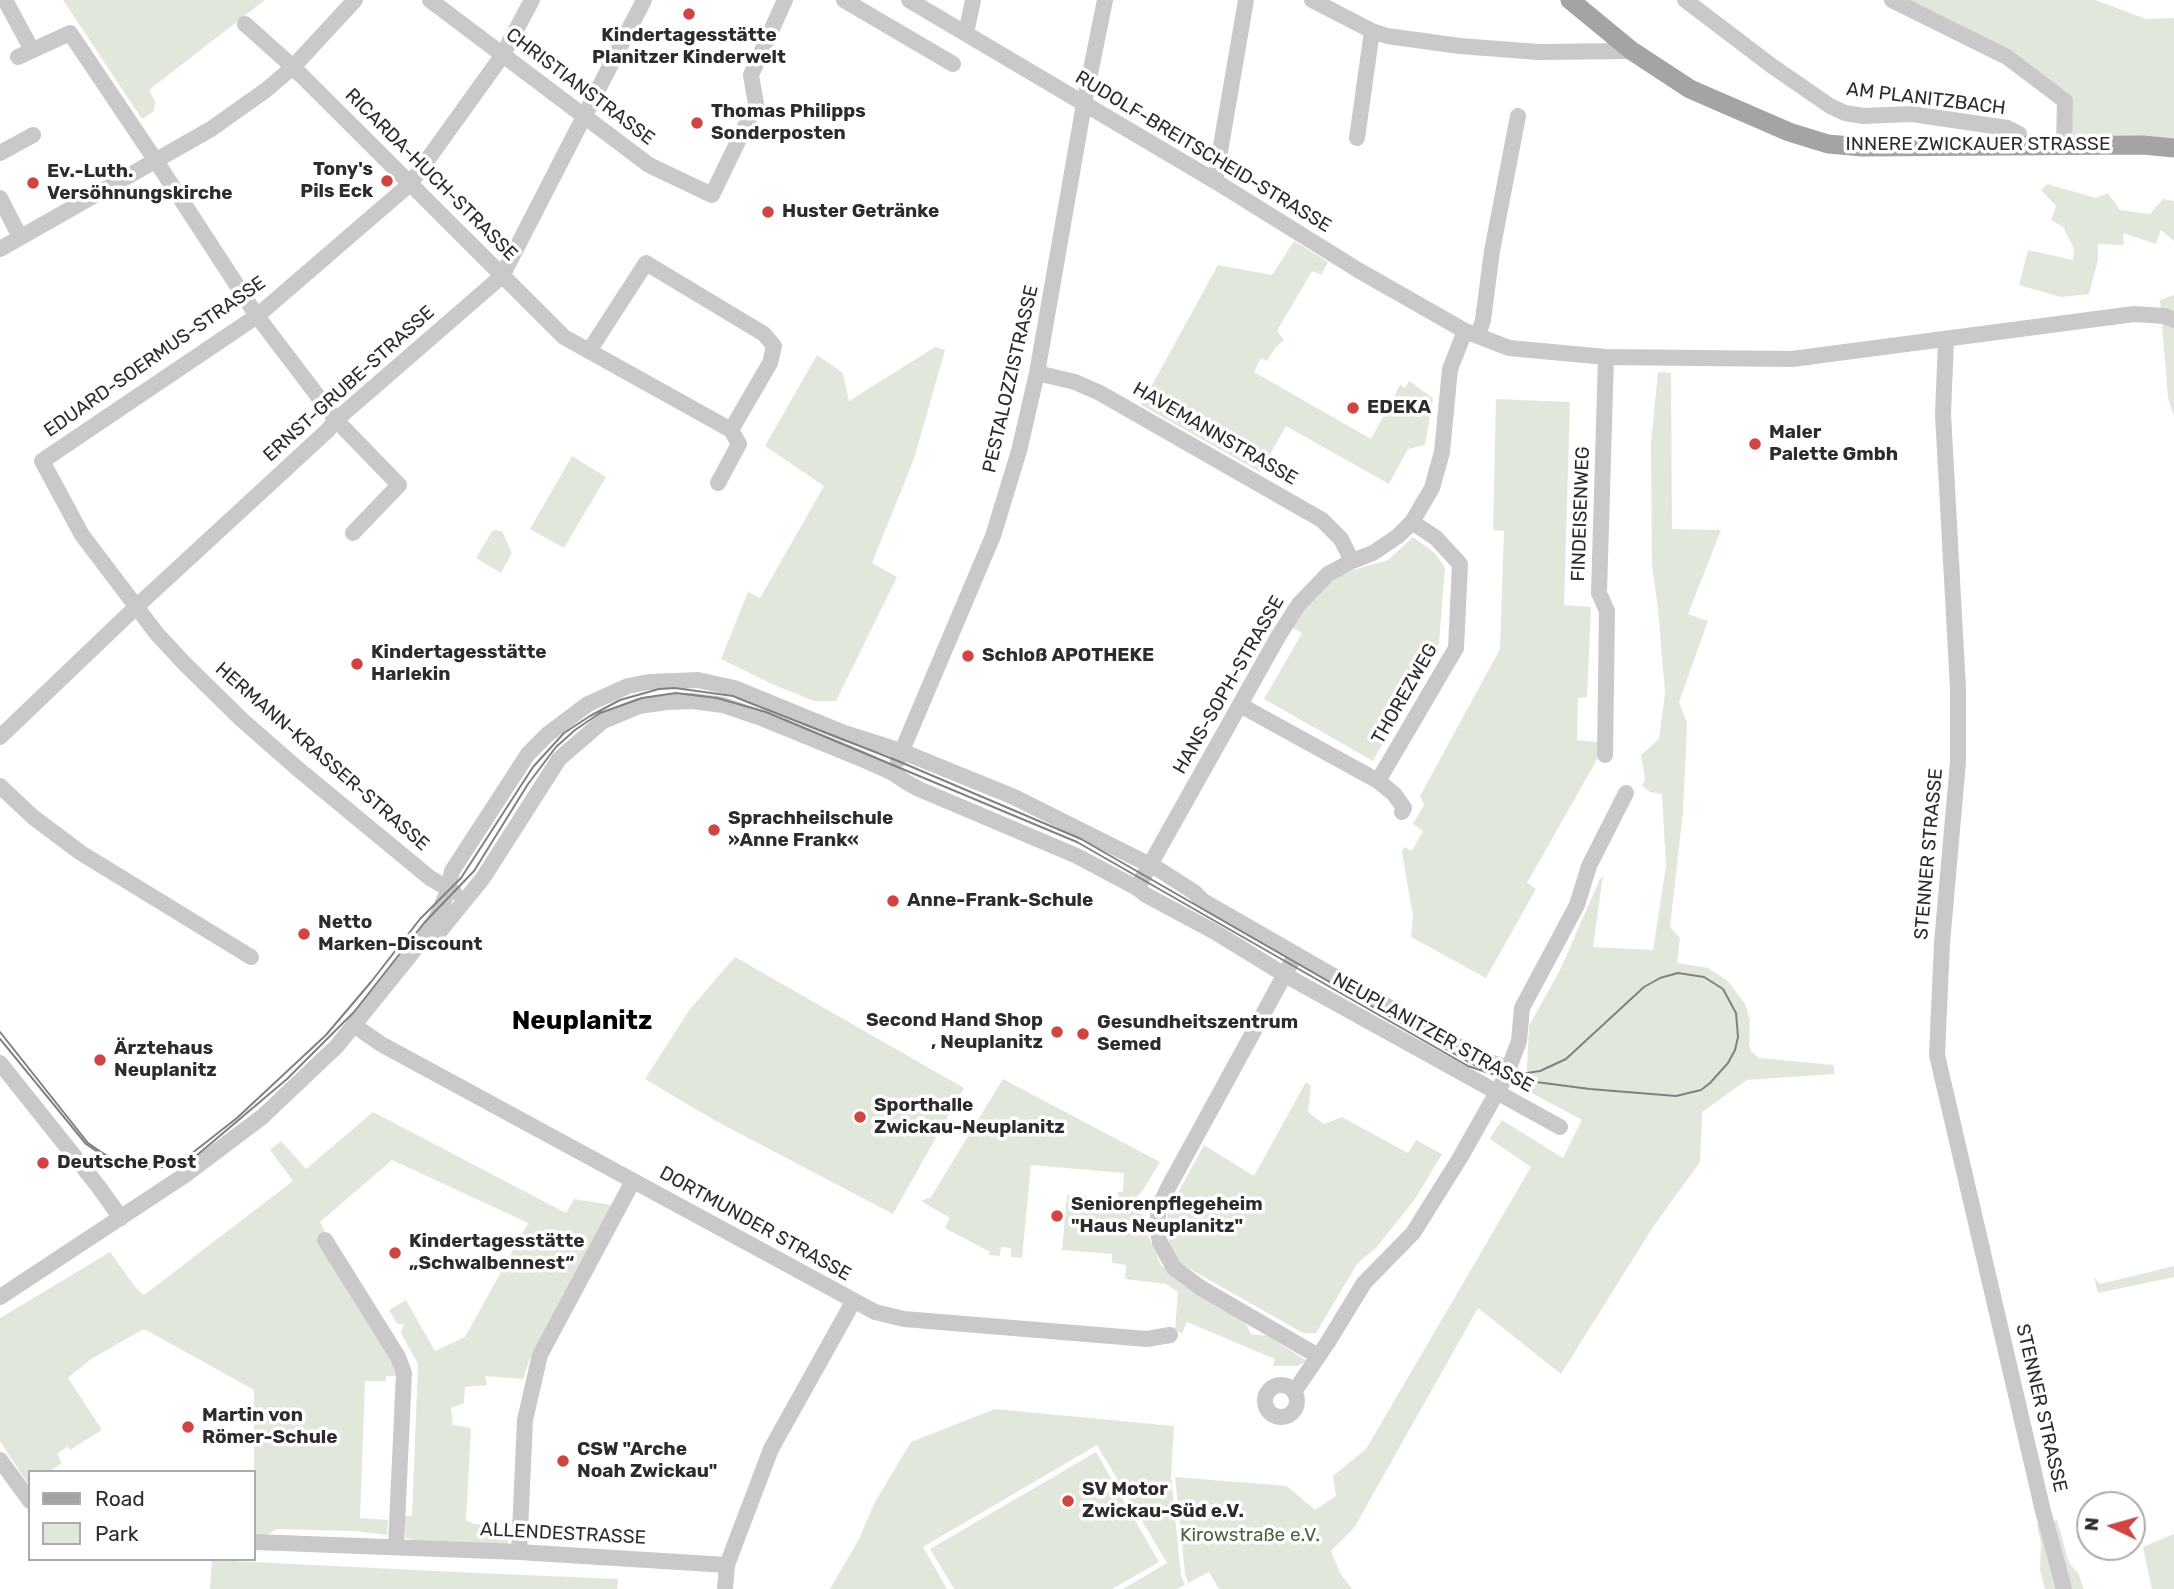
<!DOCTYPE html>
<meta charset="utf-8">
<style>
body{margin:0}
#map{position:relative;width:2174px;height:1589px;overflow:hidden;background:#fff;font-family:Rubik,sans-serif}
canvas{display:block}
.legend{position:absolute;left:28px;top:1470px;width:228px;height:91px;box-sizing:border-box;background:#fff;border:2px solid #ababab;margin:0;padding:9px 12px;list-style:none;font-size:21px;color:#2c2c2c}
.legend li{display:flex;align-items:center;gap:14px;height:35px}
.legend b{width:35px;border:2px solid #ababab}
.north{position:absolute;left:2076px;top:1491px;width:70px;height:70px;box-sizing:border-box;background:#fff;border:2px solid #ababab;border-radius:50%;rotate:275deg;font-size:19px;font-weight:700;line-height:28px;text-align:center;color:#2c2c2c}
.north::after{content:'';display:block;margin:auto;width:24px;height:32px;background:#ce4544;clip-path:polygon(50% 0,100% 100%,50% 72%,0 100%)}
</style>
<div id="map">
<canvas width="2174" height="1589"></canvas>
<ul class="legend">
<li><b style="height:9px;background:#a4a4a4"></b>Road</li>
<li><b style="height:19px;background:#e1e8db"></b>Park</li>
</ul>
<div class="north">N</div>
</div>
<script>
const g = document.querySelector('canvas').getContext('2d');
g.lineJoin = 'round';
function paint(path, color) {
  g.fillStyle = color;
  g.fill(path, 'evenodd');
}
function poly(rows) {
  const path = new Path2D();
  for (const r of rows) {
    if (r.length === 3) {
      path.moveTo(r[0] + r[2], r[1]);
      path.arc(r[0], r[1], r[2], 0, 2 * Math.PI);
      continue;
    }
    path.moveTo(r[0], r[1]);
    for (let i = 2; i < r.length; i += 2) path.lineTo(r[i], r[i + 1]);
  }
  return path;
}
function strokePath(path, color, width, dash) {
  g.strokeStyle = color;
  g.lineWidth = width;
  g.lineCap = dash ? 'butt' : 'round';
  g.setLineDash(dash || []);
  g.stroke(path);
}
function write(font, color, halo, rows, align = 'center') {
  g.font = font + ' Rubik,sans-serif';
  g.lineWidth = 7;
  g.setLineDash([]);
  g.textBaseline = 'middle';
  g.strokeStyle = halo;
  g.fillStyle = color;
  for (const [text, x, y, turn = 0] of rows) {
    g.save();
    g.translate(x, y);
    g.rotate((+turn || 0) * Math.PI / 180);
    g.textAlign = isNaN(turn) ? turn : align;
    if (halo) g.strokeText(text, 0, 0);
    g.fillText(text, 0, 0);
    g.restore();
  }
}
paint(poly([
 [63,0,265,0,149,90,155,101,154,111,142,119],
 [1908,0,2095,0,2146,19,2174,18,2174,141,2069,136,2072,102],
 [2047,184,2096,198,2108,193,2120,210,2150,214,2163,199,2174,201,2174,241,2161,230,2156,244,2123,233,2124,245,2098,244,2098,260,2089,294,2061,297,2019,285,2028,250,2073,260,2074,248,2063,227,2051,220,2056,206,2041,190],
 [1294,241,1328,262,1321,275,1312,271,1277,331,1284,340,1275,348,1267,361,1261,358,1254,372,1371,439,1400,385,1405,388,1409,381,1433,398,1425,445,1408,449,1389,484,1286,426,1260,472,1141,405,1218,265,1272,275],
 [2174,295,2174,416,2168,398,2160,300],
 [935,347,945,350,914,459,872,563,897,577,836,701,814,701,772,684,721,659,748,592,760,598,824,486,765,446,817,355,843,373,849,401],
 [1658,372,1671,373,1672,529,1721,530,1688,614,1708,621,1679,702,1687,723,1683,811,1670,927,1680,938,1677,963,1708,968,1728,981,1745,1004,1750,1020,1749,1045,1751,1051,1759,1058,1834,1065,1834,1074,1747,1080,1702,1112,1700,1162,1653,1227,1561,1374,1478,1308,1354,1528,1331,1551,1340,1573,1352,1589,1219,1589,1209,1572,1188,1583,1185,1574,1175,1477,1287,1486,1315,1510,1336,1496,1333,1476,1366,1449,1531,1167,1490,1139,1493,1133,1502,1120,1563,1158,1582,1120,1526,1090,1529,1026,1561,968,1599,881,1603,875,1593,947,1653,950,1666,866,1662,794,1650,792,1642,786,1645,779,1641,755,1659,739,1665,693,1658,609,1652,565,1651,443],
 [1496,399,1570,402,1564,605,1591,607,1587,697,1578,698,1577,740,1598,742,1598,755,1595,763,1527,883,1536,889,1486,978,1411,937,1413,916,1402,852,1404,847,1412,851,1423,831,1413,824,1424,805,1420,796,1500,649,1504,531,1493,530],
 [572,456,606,477,564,548,530,529],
 [493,530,502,531,512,553,501,573,476,558],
 [1413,537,1435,553,1445,568,1439,643,1373,761,1264,699,1302,633,1291,627,1315,594,1332,580,1353,570,1388,560],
 [735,957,964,1088,893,1214,714,1120,645,1079,690,1009],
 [1003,1079,1160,1162,1143,1190,1135,1199,1134,1212,1146,1215,1145,1229,1161,1265,1184,1286,1244,1320,1251,1334,1268,1336,1307,1361,1298,1366,1273,1366,1275,1359,1187,1322,1182,1334,1175,1330,1178,1292,1166,1284,1125,1279,1126,1265,1112,1263,1112,1254,1062,1250,1067,1195,1117,1200,1118,1192,1123,1192,1124,1173,1031,1165,1022,1258,1011,1257,1011,1248,1001,1247,1000,1256,988,1255,990,1252,945,1228,950,1218,921,1201,931,1197],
 [1306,1082,1311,1086,1308,1112,1324,1124,1342,1117,1408,1153,1416,1140,1442,1154,1415,1199,1376,1248,1357,1264,1316,1333,1303,1333,1181,1264,1170,1247,1166,1228,1168,1211,1204,1145,1254,1176],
 [373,1112,566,1213,574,1199,612,1205,529,1361,523,1379,485,1376,487,1385,465,1387,464,1403,451,1408,453,1425,471,1428,466,1520,474,1524,494,1525,508,1539,508,1547,417,1543,411,1539,405,1538,405,1516,412,1516,418,1364,401,1333,404,1324,397,1324,389,1310,406,1300,435,1351,465,1337,528,1223,392,1160,320,1222,401,1376,386,1376,386,1381,365,1381,360,1518,388,1520,387,1535,354,1531,276,1529,267,1535,254,1535,254,1390,146,1330,142,1330,91,1359,68,1378,102,1430,70,1450,67,1447,57,1454,62,1463,48,1472,30,1472,30,1483,28,1484,0,1441,0,1318,110,1252,136,1288,144,1295,293,1181,270,1150,281,1141,306,1169],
 [2174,1266,2174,1277,2098,1293,2094,1277,2100,1284],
 [995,1409,1174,1426,1171,1477,1181,1575,1185,1585,1177,1589,1123,1589,1167,1563,1097,1445,923,1547,947,1589,830,1589,859,1539,875,1502,911,1442],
 [1096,1452,1159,1562,1112,1589,954,1589,930,1549],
 [2057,1520,2069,1563,2078,1573,2084,1589,2045,1589,2040,1570,2041,1544,2037,1525],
 [2174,1534,2174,1589,2152,1589,2143,1547],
 [212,1560,456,1572,618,1579,617,1589,210,1589]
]), '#e1e8db');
strokePath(poly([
 [5,0,32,50],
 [430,0,649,165,712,195,756,104,751,75,785,0],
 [844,0,953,64],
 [909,0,1215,181,1358,270,1465,331,1509,348,1606,357,1792,359,2134,314,2164,316,2174,320],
 [1312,0,1372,31,1387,36,1460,46,1538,52,1632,51],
 [1685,0,1772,66,1830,106,1845,113,1863,116,1912,114,2007,128,2019,134,2019,145],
 [1892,0,2007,57,2065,101,2064,145],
 [245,24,293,67,564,337,731,430,739,444,718,483],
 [966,33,973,0],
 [18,57,70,33,156,161,257,316,336,420,399,485,353,533],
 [1357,138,1372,31],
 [0,153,33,135],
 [1215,181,1246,0],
 [0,198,20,237],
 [0,249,211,129,266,90,293,67,355,0],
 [1478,336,1483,320,1492,251,1518,116],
 [1946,339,1943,414,1958,689,1958,762,1942,943,1937,1055,2043,1511,2064,1589],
 [589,351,646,263,764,334,774,346,770,363,731,430],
 [1037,373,1075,382,1100,393,1322,520,1341,539,1352,561],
 [1240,705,1378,781,1394,794,1404,808,1402,812],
 [0,737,136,607,328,430,336,420,502,276,644,0],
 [1605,755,1607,611,1599,593,1606,357],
 [898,760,993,536,1019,451,1037,373,1084,104,1105,0],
 [1378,781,1456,648,1460,564,1436,538,1412,522],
 [0,786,33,817,81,853,251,957],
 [1137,888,1279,635,1299,604,1328,574,1352,561,1373,553,1398,536,1412,522,1432,488,1442,452,1450,369,1465,331],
 [454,892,430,878,298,769,241,719,184,663,157,634,82,535,42,461,257,316,410,184,502,56,532,0],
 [436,936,483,878,559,759,603,721,639,706,667,702,692,701,723,705,764,719,862,759,893,773,906,782,919,789,1077,856,1137,888,1146,895,1215,932,1285,975,1560,1127],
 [1296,954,1168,1188,1159,1207,1157,1224,1160,1243,1174,1268,1201,1288,1318,1356],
 [355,1026,381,1044,875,1312,904,1319,1147,1339,1170,1335],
 [0,1063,98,1186,121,1218],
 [325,1240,398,1357,404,1373,396,1546],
 [0,1297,185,1175,262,1117,337,1046,424,938,437,917,447,893,452,871,528,754,548,734,588,704,628,686,649,682,698,680,734,688,844,733,901,751,1014,797,1158,869,1194,892,1203,901,1323,970,1481,1059,1508,1068],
 [1281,1401,16],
 [1294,1392,1328,1342,1364,1283,1413,1233,1460,1158,1505,1078,1519,1041,1522,1008,1577,905,1589,866,1626,793],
 [0,1460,30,1501],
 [254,1542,519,1552,727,1565],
 [519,1552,525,1420,540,1355,633,1181],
 [725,1589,727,1565,771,1449,853,1302]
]), '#c9c9c9', 16);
strokePath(poly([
 [1570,0,1632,51,1690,89,1789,132,1828,144,1862,147,2143,145,2174,148]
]), '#a4a4a4', 19);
strokePath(poly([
 [0,1032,88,1143,104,1154,121,1162,141,1165,164,1163,191,1154,237,1118,326,1035,371,982,420,919,461,878,533,767,564,733,590,716,620,700,659,689,675,688,733,696,745,701,898,761,1081,839,1474,1065,1486,1072,1505,1078,1590,1089,1676,1096,1701,1090,1710,1083,1728,1063,1735,1050,1738,1037,1736,1013,1723,989,1704,977,1678,973,1660,978,1644,987,1566,1059,1540,1071,1514,1075,1486,1072,1468,1066,1077,842,766,712,717,698,676,693,642,698,600,713,575,730,556,747,528,784,474,871,424,923,354,1012,287,1079,196,1156,174,1165,150,1169,125,1165,105,1157,86,1144,0,1039]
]), '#818181', 2);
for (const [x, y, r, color] of [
 [689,14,7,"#ce4544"],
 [697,123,7,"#ce4544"],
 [387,181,7,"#ce4544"],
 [33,183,7,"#ce4544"],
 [768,212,7,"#ce4544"],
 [1353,408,7,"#ce4544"],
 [1755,444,7,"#ce4544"],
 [968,656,7,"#ce4544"],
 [357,664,7,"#ce4544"],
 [714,830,7,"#ce4544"],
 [893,901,7,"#ce4544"],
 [304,934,7,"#ce4544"],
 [1057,1032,7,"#ce4544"],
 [1083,1034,7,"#ce4544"],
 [100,1060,7,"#ce4544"],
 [860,1117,7,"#ce4544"],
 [43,1163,7,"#ce4544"],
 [1057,1216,7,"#ce4544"],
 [395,1253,7,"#ce4544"],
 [188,1427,7,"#ce4544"],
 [563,1461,7,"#ce4544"],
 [1068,1501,7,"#ce4544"]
]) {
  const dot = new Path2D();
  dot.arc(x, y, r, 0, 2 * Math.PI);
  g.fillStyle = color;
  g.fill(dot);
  strokePath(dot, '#fff', 2.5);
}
write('bold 19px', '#2c2c2c', '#fff', [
 ["Kindertagesstätte",689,36,"center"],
 ["Planitzer Kinderwelt",689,58,"center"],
 ["Thomas Philipps",711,112],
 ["Sonderposten",711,134],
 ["Tony's",373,170,"right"],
 ["Pils Eck",373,192,"right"],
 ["Ev.-Luth.",47,172],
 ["Versöhnungskirche",47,194],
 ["Huster Getränke",782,212],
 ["EDEKA",1367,408],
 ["Maler",1769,433],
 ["Palette Gmbh",1769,455],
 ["Kindertagesstätte",371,653],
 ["Harlekin",371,675],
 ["Schloß APOTHEKE",982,656],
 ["Sprachheilschule",728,819],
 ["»Anne Frank«",728,841],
 ["Anne-Frank-Schule",907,901],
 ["Netto",318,923],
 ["Marken-Discount",318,945],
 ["Second Hand Shop",1043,1021,"right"],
 [", Neuplanitz",1043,1043,"right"],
 ["Gesundheitszentrum",1097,1023],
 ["Semed",1097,1045],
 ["Ärztehaus",114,1049],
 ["Neuplanitz",114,1071],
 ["Sporthalle",874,1106],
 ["Zwickau-Neuplanitz",874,1128],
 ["Deutsche Post",57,1163],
 ["Seniorenpflegeheim",1071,1205],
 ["\"Haus Neuplanitz\"",1071,1227],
 ["Kindertagesstätte",409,1242],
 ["„Schwalbennest“",409,1264],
 ["Martin von",202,1416],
 ["Römer-Schule",202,1438],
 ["CSW \"Arche",577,1450],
 ["Noah Zwickau\"",577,1472],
 ["SV Motor",1082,1490],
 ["Zwickau-Süd e.V.",1082,1512]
], 'left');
write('19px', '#2c2c2c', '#fff', [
 ["CHRISTIANSTRASSE",580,87,37],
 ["AM PLANITZBACH",1926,99,7],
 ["INNERE ZWICKAUER STRASSE",1978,145],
 ["RUDOLF-BREITSCHEID-STRASSE",1203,152,31],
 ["RICARDA-HUCH-STRASSE",431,175,45],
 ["EDUARD-SOERMUS-STRASSE",155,357,-35],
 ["PESTALOZZISTRASSE",1011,379,-77],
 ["ERNST-GRUBE-STRASSE",349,384,-42],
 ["HAVEMANNSTRASSE",1215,434,30],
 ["FINDEISENWEG",1581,514,-88],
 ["HANS-SOPH-STRASSE",1229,685,-60],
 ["THOREZWEG",1405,694,-60],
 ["HERMANN-KRASSER-STRASSE",322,757,41],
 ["STENNER STRASSE",1929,854,-85],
 ["NEUPLANITZER STRASSE",1433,1033,29],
 ["DORTMUNDER STRASSE",755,1224,29],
 ["STENNER STRASSE",2041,1408,77],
 ["ALLENDESTRASSE",563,1534,3]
]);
write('19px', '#4d6240', '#fff', [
 ["Kirowstraße e.V.",1250,1536]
]);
write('bold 26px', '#000', '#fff', [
 ["Neuplanitz",582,1021]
]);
</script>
